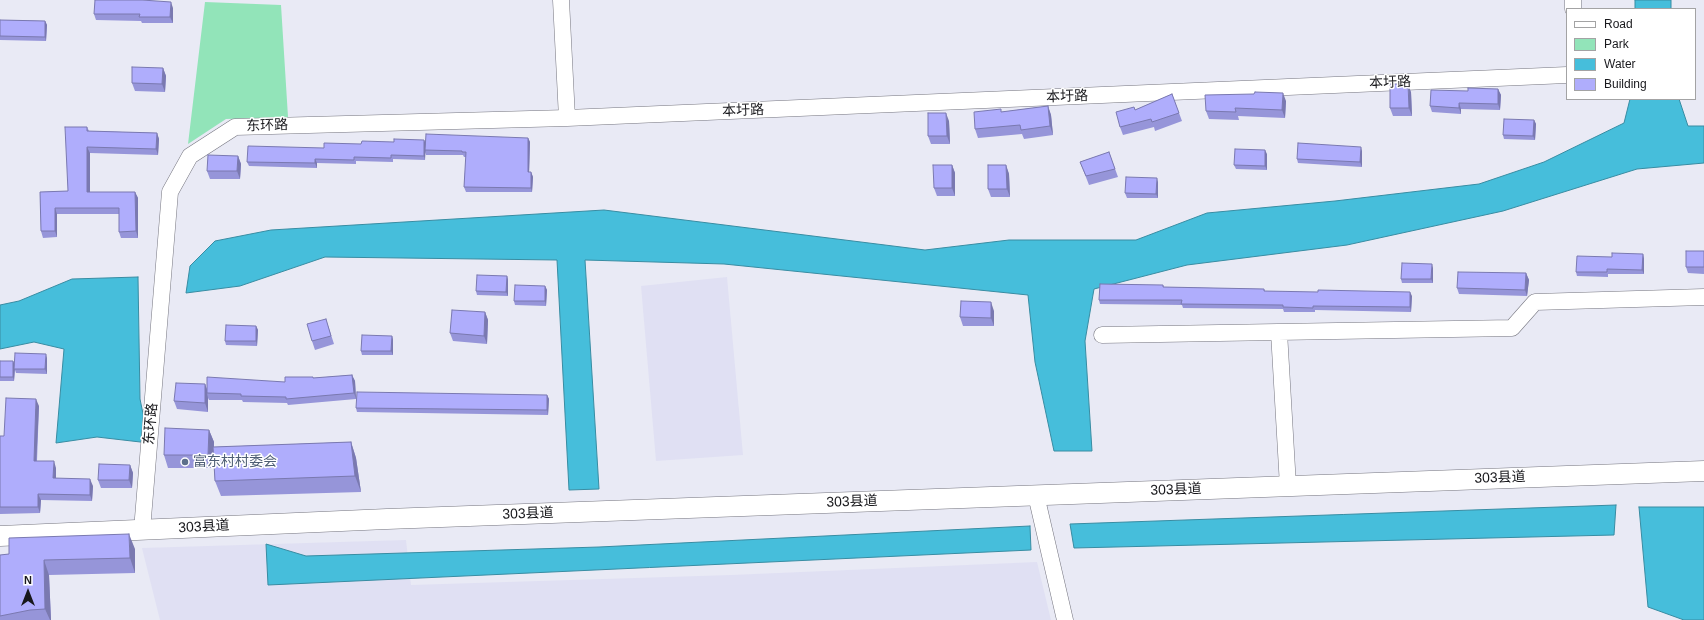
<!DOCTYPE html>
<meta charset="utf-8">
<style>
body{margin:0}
#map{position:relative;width:1704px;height:620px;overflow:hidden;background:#e9eaf5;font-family:Arial,sans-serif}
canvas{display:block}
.legend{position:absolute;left:1566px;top:8px;width:130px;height:92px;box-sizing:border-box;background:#fff;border:1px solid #a3a3a4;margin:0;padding:5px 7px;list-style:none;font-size:12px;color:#18181c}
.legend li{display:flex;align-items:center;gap:8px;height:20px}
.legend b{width:20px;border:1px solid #a3a3a4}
.north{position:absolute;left:8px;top:572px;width:40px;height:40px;-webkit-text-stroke:3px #fff;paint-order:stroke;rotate:0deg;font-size:11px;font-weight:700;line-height:16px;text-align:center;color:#18181c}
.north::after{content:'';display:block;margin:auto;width:14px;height:18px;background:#18181c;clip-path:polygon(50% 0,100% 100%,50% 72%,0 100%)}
</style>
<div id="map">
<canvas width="1704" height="620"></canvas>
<ul class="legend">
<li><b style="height:5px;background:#fff"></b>Road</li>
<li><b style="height:11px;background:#92e4b9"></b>Park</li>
<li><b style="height:11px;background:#46bedb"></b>Water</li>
<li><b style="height:11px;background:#afadfc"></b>Building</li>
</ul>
<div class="north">N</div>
</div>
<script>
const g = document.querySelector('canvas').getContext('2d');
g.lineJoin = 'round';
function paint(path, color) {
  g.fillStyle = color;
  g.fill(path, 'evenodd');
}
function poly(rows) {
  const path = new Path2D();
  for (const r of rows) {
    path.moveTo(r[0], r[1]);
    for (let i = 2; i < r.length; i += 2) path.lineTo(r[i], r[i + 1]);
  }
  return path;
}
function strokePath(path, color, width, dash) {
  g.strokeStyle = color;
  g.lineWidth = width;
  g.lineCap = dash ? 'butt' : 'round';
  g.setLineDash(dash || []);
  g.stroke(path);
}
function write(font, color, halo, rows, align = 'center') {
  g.font = font + ' Arial,"Noto Sans SC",sans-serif';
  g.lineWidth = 3;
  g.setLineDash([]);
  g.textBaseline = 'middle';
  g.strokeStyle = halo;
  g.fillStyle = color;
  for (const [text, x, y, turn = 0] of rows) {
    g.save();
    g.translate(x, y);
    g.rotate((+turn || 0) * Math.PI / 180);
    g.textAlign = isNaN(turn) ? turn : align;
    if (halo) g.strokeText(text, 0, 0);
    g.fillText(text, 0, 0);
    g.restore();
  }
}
paint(poly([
 [727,277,743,455,656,461,641,286],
 [406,540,411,585,731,575,1037,562,1051,620,160,620,142,548]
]), '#e0e0f3');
paint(poly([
 [205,2,281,5,288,117,226,119,188,144]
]), '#92e4b9');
const water = poly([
 [1635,0,1671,0,1671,9,1635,9,1635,0],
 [1630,99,1679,99,1688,126,1704,126,1704,163,1637,169,1503,211,1347,245,1187,265,1094,289,1085,341,1092,451,1054,451,1035,362,1028,295,724,264,585,260,599,489,569,490,557,260,325,257,240,286,186,293,190,266,215,241,271,230,604,210,925,250,1009,240,1136,240,1207,213,1335,201,1479,184,1544,162,1624,123,1630,99],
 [138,277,140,399,149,443,97,437,56,443,64,349,34,342,0,349,0,305,19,301,72,279,138,277],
 [1616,505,1614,535,1074,548,1070,524,1616,505],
 [1639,507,1704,507,1704,620,1684,620,1648,607,1639,507],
 [1030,526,1031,550,268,585,266,544,306,556,599,547,1030,526]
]);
paint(water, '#46bedb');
strokePath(water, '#388ca2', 1);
const minor = poly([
 [1573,0,1573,9],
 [567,118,1567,75],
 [1279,332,1288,486],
 [1102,335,1512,328,1535,302,1704,297],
 [1036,495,1065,620],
 [142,530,170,192,190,156,235,127,567,118,561,0]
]);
const major = poly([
 [0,536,387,519,1704,471]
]);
strokePath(minor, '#75757f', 17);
strokePath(major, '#75757f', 21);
strokePath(minor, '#fff', 16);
strokePath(major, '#fff', 20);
paint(poly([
 [173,8,173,23,142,23,141,21,96,20,94,14],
 [0,20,45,21,47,25,46,41,0,40],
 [163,68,166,76,165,92,135,91,132,83],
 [1498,89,1501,95,1500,110,1461,109,1461,114,1432,112,1430,106,1468,91],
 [1411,92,1412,116,1393,116,1390,108],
 [1172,94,1182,121,1155,131,1154,127,1123,135,1120,127,1135,110],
 [1286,101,1285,118,1238,116,1239,120,1209,119,1206,111],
 [1048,106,1051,115,1053,135,1024,139,1022,134,978,138,975,129,1001,109,1001,112],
 [1534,120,1536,124,1535,140,1504,139,1503,135],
 [949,121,950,144,931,144,928,136],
 [87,127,89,131,157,133,159,139,158,155,90,153,90,192,135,192,138,198,138,238,121,238,119,232,119,214,57,214,57,237,43,238,41,231,40,192,68,191],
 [528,138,530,142,529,172,531,172,533,177,532,192,466,192,464,187,466,157,464,157,463,155,426,155,425,152,425,160,393,159,393,162,356,161,356,164,317,163,317,168,249,166,247,162,324,148,361,144,424,140,425,144],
 [1362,151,1362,167,1298,163,1297,159],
 [1109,152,1118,177,1089,185,1080,162],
 [1267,154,1267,170,1236,169,1234,165],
 [238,156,241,164,240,179,210,179,207,171],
 [952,165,955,173,955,196,937,196,934,188],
 [1006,165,1009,174,1010,197,991,197,988,189],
 [1158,182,1158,198,1127,198,1125,193],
 [1704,251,1704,274,1688,273,1686,267],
 [1643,254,1644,259,1644,274,1608,274,1608,277,1577,276,1576,272,1612,257],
 [1433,268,1433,283,1402,283,1401,279],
 [1526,273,1529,280,1527,296,1459,294,1457,288],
 [507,276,508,280,508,296,477,295,476,291],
 [1163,285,1164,287,1264,289,1265,291,1412,296,1411,312,1315,310,1315,312,1284,312,1283,309,1183,308,1182,305,1100,304,1099,300],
 [545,286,547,290,546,306,515,305,514,301],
 [994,311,994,326,963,326,960,317],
 [485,312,488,320,487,344,453,341,450,333],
 [326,319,334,344,315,350,312,341],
 [256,326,258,330,257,346,226,345,225,341],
 [392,336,393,340,393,355,362,355,361,351],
 [47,358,47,374,16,373,15,370,14,381,0,381,0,361,13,361,15,365],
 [352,375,355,381,356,399,288,405,287,403,243,402,242,400,209,400,208,398,208,412,177,409,174,401,205,384,207,389,285,382,313,378],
 [547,395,549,399,548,415,357,412,356,408],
 [39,406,37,461,56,468,56,478,93,486,92,501,41,500,40,513,0,514,0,436,4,436],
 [209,430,214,442,214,447,351,442,356,458,361,492,221,496,215,481,213,456,213,468,168,468,164,455],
 [130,465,133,473,132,488,101,488,98,480],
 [135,549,135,573,49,575,51,620,0,620,0,555]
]), '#9695d9');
paint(poly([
 [171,2,173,8,173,23,170,17],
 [45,21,47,25,46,41,45,37],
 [163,68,166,76,165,92,162,84],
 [1408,84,1411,92,1412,116,1409,108],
 [1498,89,1501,95,1500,110,1498,104],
 [1283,93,1286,101,1285,118,1282,110],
 [1459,103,1461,109,1461,114,1459,108],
 [1048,106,1051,115,1053,135,1050,126],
 [946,113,949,121,950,144,947,136],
 [1534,120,1536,124,1535,140,1533,136],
 [157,133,159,139,158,155,156,149],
 [528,138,530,142,529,176,528,172],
 [424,140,426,144,425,160,424,156],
 [87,147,90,153,90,198,87,192],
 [1361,147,1362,151,1362,167,1360,162],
 [1265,150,1267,154,1267,170,1265,166],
 [238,156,241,164,240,179,237,171],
 [315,159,317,163,317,168,315,163],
 [952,165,955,173,955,196,952,188],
 [1006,165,1009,174,1010,197,1007,189],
 [531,172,533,177,532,192,531,188],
 [1157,178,1158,182,1158,198,1156,194],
 [135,192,138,198,138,238,136,231],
 [55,208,57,214,57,237,55,231],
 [1643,254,1644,259,1644,274,1642,270],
 [1432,264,1433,268,1433,283,1431,279],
 [1526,273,1529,280,1527,296,1525,290],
 [507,276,508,280,508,296,506,292],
 [545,286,547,290,546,306,545,301],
 [1410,292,1412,296,1411,312,1410,307],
 [991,302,994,311,994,326,991,318],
 [485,312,488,320,487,344,484,336],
 [256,326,258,330,257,346,256,341],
 [392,336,393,340,393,355,391,351],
 [46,354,47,358,47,374,45,369],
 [13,361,15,366,14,381,13,377],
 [352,375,355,381,356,399,354,393],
 [205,384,208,393,207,393,208,398,208,412,205,403],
 [547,395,549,399,548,415,547,410],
 [36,399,39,406,36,467,34,461],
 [209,430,214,442,213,468,208,455],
 [351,442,356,458,361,492,355,476],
 [54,461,56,468,56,484,53,478],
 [130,465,133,473,132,488,129,480],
 [90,479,93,486,92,501,90,495],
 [38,494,41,500,40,513,38,507],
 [129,534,135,549,135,573,130,558],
 [44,560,49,575,51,620,50,620,45,609]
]), '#7a79b0');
const building = poly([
 [95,0,142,0,171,2,170,17,139,17,140,14,94,14,95,0],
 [0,20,45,21,45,37,0,36,0,20],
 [132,67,163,68,162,84,132,83,132,67],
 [1390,84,1408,84,1409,108,1390,108,1390,84],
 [1468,88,1498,89,1498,104,1459,103,1459,108,1430,106,1431,90,1468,91,1468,88],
 [1255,92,1283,93,1282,110,1235,108,1236,112,1206,111,1205,95,1254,94,1255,92],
 [1172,94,1179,113,1152,122,1151,119,1120,127,1116,112,1134,107,1135,110,1172,94],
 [1048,106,1050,126,1021,130,1020,125,975,129,974,112,1001,109,1001,112,1048,106],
 [928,113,946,113,947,136,928,136,928,113],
 [1504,119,1534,120,1533,136,1503,135,1504,119],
 [65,127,87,127,87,131,157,133,156,149,87,147,87,192,135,192,136,231,119,232,119,208,55,208,55,231,41,231,40,192,68,191,65,127],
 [426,134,528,138,528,172,531,172,531,188,464,187,466,152,462,152,462,151,425,150,426,134],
 [394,139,424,140,424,156,391,155,391,158,354,157,354,160,315,159,315,163,247,162,248,146,324,148,324,143,361,144,362,141,394,142,394,139],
 [1298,143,1361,147,1360,162,1297,159,1298,143],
 [1235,149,1265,150,1265,166,1234,165,1235,149],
 [1109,152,1115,169,1086,176,1080,162,1109,152],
 [208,155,238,156,237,171,207,171,208,155],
 [933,165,952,165,952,188,934,188,933,165],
 [988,165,1006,165,1007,189,988,189,988,165],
 [1126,177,1157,178,1156,194,1125,193,1126,177],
 [1686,251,1704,251,1704,267,1686,267,1686,251],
 [1612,253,1643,254,1642,270,1607,269,1607,272,1576,272,1577,256,1612,257,1612,253],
 [1402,263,1432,264,1431,279,1401,279,1402,263],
 [1458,272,1526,273,1525,290,1457,288,1458,272],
 [477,275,507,276,506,292,476,291,477,275],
 [1100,284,1163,285,1163,287,1264,289,1264,291,1318,292,1318,290,1410,292,1410,307,1313,306,1313,308,1283,307,1283,305,1181,304,1182,300,1099,300,1100,284],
 [515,285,545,286,545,301,514,301,515,285],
 [961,301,991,302,991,318,960,317,961,301],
 [452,310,485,312,484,336,450,333,452,310],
 [326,319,331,336,312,341,307,324,326,319],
 [226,325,256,326,256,341,225,341,226,325],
 [362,335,392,336,391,351,361,351,362,335],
 [15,353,46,354,45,369,14,369,15,353],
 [0,361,13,361,13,377,0,377,0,361],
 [352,375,354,393,286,399,286,397,241,396,241,394,207,393,207,377,285,382,285,377,313,377,313,378,352,375],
 [176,383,205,384,205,403,174,401,176,383],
 [357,392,547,395,547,410,356,408,357,392],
 [6,398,36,399,34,461,54,461,53,478,90,479,90,495,38,494,38,507,0,507,0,436,4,436,6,398],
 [165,428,209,430,208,455,164,455,165,428],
 [351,442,355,476,215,481,213,447,351,442],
 [99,464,130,465,129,480,98,480,99,464],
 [129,534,130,558,44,560,45,609,30,610,0,616,0,555,9,554,9,538,129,534]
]);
paint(building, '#afadfc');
strokePath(building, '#7a79b0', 1);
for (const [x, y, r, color] of [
 [185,462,4,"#5c6f8a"]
]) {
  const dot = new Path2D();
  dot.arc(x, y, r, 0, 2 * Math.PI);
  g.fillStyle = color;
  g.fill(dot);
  strokePath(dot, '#fff', 1.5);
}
write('14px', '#18181c', '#fff', [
 ["本圩路",1390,83,-2],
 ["本圩路",1067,97,-2],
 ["本圩路",743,111,-2],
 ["东环路",267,126,-2],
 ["东环路",151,424,-85],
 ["303县道",1500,478,-2],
 ["303县道",1176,490,-2],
 ["303县道",852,502,-2],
 ["303县道",528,514,-2],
 ["303县道",204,527,-3]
]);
write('14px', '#4e5e75', '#fff', [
 ["富东村村委会",193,462]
], 'left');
</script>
